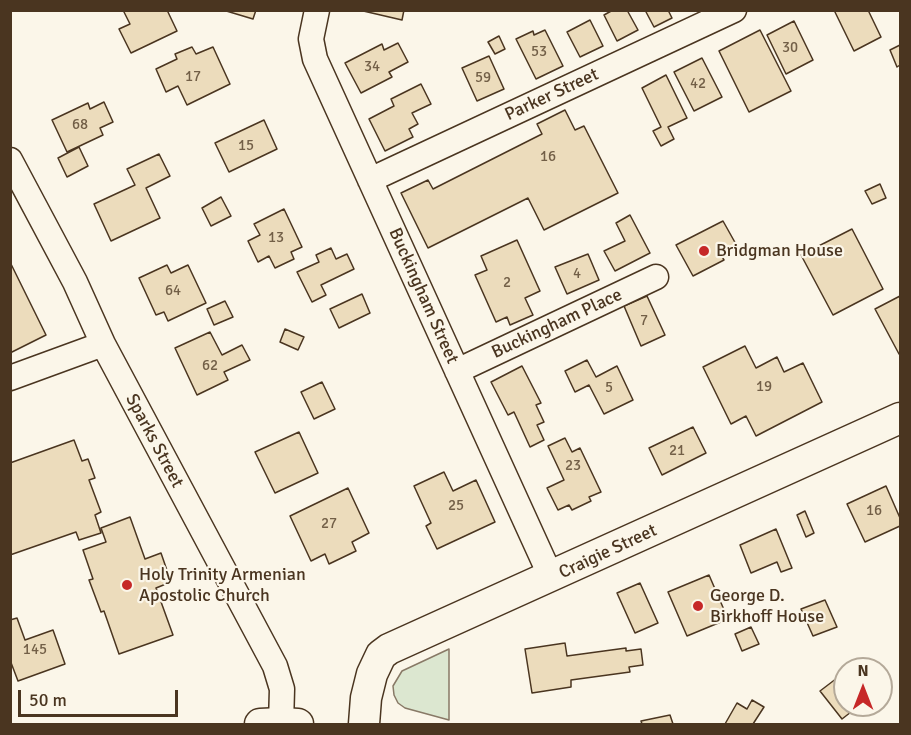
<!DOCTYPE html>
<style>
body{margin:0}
#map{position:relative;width:911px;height:735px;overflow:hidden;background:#fbf6e9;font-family:Signika,sans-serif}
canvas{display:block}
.frame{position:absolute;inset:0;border:12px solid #4a3520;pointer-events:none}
.north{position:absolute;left:833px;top:657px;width:60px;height:60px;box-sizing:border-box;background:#fbf6e9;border:2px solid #b4a999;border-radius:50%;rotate:0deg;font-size:16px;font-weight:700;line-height:24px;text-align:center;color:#4a3520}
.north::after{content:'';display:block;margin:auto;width:21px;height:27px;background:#c62828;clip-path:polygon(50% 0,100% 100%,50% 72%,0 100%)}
.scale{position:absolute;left:18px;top:690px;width:160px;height:27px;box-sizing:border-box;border:3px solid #4a3520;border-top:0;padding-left:8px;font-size:18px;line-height:21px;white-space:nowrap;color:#4a3520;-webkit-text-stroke:4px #fbf6e9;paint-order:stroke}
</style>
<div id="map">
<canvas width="911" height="735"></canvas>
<div class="frame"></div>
<div class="north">N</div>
<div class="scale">50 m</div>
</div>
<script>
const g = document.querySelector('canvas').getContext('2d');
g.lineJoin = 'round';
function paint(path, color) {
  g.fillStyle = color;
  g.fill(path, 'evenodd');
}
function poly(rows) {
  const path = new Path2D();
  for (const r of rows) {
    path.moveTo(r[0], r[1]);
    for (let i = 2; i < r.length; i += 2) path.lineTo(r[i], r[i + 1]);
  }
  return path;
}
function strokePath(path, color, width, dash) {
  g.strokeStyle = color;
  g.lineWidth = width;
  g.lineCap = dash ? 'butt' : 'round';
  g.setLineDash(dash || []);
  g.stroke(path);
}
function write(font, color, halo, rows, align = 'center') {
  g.font = font + ' Signika,sans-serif';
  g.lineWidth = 4.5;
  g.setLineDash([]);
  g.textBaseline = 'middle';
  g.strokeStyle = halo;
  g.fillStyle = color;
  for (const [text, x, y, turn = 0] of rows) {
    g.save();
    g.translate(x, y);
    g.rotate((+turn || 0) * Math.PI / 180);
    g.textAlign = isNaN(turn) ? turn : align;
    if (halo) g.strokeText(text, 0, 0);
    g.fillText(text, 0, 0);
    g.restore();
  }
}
const green = poly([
 [449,649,449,720,405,708,398,703,394,695,393,686,402,671,449,649]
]);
paint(green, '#dce7d0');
strokePath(green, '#887966', 1.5);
const building = poly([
 [123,10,167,10,177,31,131,53,119,29,130,24,123,10],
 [223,10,256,10,253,19,223,10],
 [359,10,404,10,402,20,359,10],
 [613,10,627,10,638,30,617,41,604,15,613,10],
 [645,10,668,10,672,18,654,27,645,10],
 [834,10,868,10,881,37,854,51,834,10],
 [590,20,603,46,580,57,567,32,590,20],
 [794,21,813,60,786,74,767,35,794,21],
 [545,30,563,66,536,79,516,39,533,31,534,35,545,30],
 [760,30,791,91,749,112,719,51,760,30],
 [499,36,505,49,495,54,488,42,499,36],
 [398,43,408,62,389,72,392,77,361,93,345,63,382,44,384,50,398,43],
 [900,45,900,65,897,67,890,50,900,45],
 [192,47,196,54,213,47,230,84,187,105,178,86,166,92,156,69,177,59,175,54,192,47],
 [489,56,504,89,477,101,462,68,489,56],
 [702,58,722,97,694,111,674,72,702,58],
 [666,75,687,118,668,127,674,139,661,146,653,131,661,127,642,88,666,75],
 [421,84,431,104,412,113,418,124,409,129,413,137,385,151,369,119,394,106,391,99,421,84],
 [104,102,113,122,100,128,103,135,67,152,52,120,88,103,90,109,104,102],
 [565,110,575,130,584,126,618,193,544,230,528,198,428,248,401,193,428,180,433,189,542,134,537,124,565,110],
 [264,120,277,149,229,172,215,143,264,120],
 [79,147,88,166,67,177,58,158,79,147],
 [159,154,170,176,146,188,160,218,111,241,94,204,135,185,127,169,159,154],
 [880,184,886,198,872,204,865,191,880,184],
 [221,197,231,216,211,226,202,208,221,197],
 [284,209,302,247,291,252,294,259,275,268,269,256,258,262,248,241,260,235,254,224,284,209],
 [630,215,650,253,615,271,604,251,625,241,616,223,630,215],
 [723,221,737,246,721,255,724,260,693,276,676,245,723,221],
 [852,229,883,289,833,315,801,255,852,229],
 [517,240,540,291,525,298,533,315,510,325,507,317,496,322,475,275,487,270,481,256,517,240],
 [331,248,336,259,347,254,354,269,321,285,326,295,312,302,297,272,319,262,316,255,331,248],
 [588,254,599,280,567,294,555,267,588,254],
 [10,262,46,335,10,353,10,262],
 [167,265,171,273,188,265,206,303,168,321,164,312,156,315,139,278,167,265],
 [362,294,370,313,339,328,330,309,362,294],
 [647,296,665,335,641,346,624,306,647,296],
 [900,296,900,353,899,354,875,309,900,296],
 [225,301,233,317,214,325,207,309,225,301],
 [285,329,304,337,298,350,280,342,285,329],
 [210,332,222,355,242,345,250,360,224,372,228,380,197,395,175,348,210,332],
 [745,346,756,368,777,357,784,372,803,363,822,402,756,436,746,416,731,424,703,367,745,346],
 [587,360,596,377,617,366,633,400,604,414,589,385,575,392,565,371,587,360],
 [522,366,541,403,536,405,544,422,537,425,544,440,530,447,514,412,508,415,491,382,522,366],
 [322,382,335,409,314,419,301,392,322,382],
 [693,427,706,453,662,475,649,448,693,427],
 [299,432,318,473,275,493,255,452,299,432],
 [565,438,572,452,580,448,601,492,589,497,591,501,572,510,569,505,558,510,547,488,564,480,548,446,565,438],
 [74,440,82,461,88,459,95,478,89,480,101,512,95,515,101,533,79,540,76,532,10,555,10,463,74,440],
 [444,472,453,491,476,480,495,522,437,549,426,526,431,523,414,486,444,472],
 [886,486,900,518,900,526,865,542,847,504,886,486],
 [348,488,369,533,352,542,356,551,329,564,325,554,311,561,290,516,348,488],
 [805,511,814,533,806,537,797,515,805,511],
 [130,517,145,559,161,553,171,582,156,588,173,635,119,654,104,611,101,612,89,580,93,579,83,550,106,542,101,528,130,517],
 [776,529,792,568,781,572,777,562,751,573,740,545,776,529],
 [709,575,728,619,687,636,668,592,709,575],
 [640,583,658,623,635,633,617,593,640,583],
 [825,600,837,627,813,636,801,609,825,600],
 [17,618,25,640,53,630,65,664,18,681,10,660,10,620,17,618],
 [751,627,759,644,742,651,735,634,751,627],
 [565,643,567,656,626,648,626,651,641,649,643,665,629,667,630,672,571,680,571,687,532,693,525,649,565,643],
 [841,675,845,681,845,705,860,705,842,719,820,691,841,675],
 [752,700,764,707,753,724,725,724,737,703,747,709,752,700],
 [670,715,673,724,642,724,641,721,670,715]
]);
paint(building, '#ecdcbc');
strokePath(building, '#4a3520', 1.5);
const minor = poly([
 [317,10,311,39,315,59,551,577],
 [10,160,75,282,103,344,275,666,282,689,281,724],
 [370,180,734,10],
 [457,371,656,277],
 [10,378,103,344]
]);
const major = poly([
 [260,724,281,723,298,724],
 [364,724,366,698,372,674,381,655,389,649,900,418]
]);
strokePath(minor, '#4a3520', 27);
strokePath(major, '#4a3520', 33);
strokePath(minor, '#fbf6e9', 24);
strokePath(major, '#fbf6e9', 30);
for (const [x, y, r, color] of [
 [704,251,6,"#c62828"],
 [127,585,6,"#c62828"],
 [698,606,6,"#c62828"]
]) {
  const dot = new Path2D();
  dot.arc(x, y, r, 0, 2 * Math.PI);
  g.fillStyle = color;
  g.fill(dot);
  strokePath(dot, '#fbf6e9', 2);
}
write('15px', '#725f47', null, [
 ["30",790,48],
 ["53",539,52],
 ["34",372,67],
 ["17",193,77],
 ["59",483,78],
 ["42",698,84],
 ["68",80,125],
 ["15",246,146],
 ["16",548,157],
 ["13",276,238],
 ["4",577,274],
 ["2",507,283],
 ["64",173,291],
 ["7",644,321],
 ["62",210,366],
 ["19",764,387],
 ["5",609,388],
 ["21",677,451],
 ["23",573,466],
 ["25",456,506],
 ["16",874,511],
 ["27",329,524],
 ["145",35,650]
]);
write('18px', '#4a3520', '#fbf6e9', [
 ["Parker Street",552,95,-25],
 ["Buckingham Street",423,296,66],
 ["Buckingham Place",557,324,-25],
 ["Sparks Street",154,441,62],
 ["Craigie Street",608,552,-25]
]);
write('18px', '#4a3520', '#fbf6e9', [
 ["Bridgman House",716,251],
 ["Holy Trinity Armenian",139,575],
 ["Apostolic Church",139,596],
 ["George D.",710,596],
 ["Birkhoff House",710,617]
], 'left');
</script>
